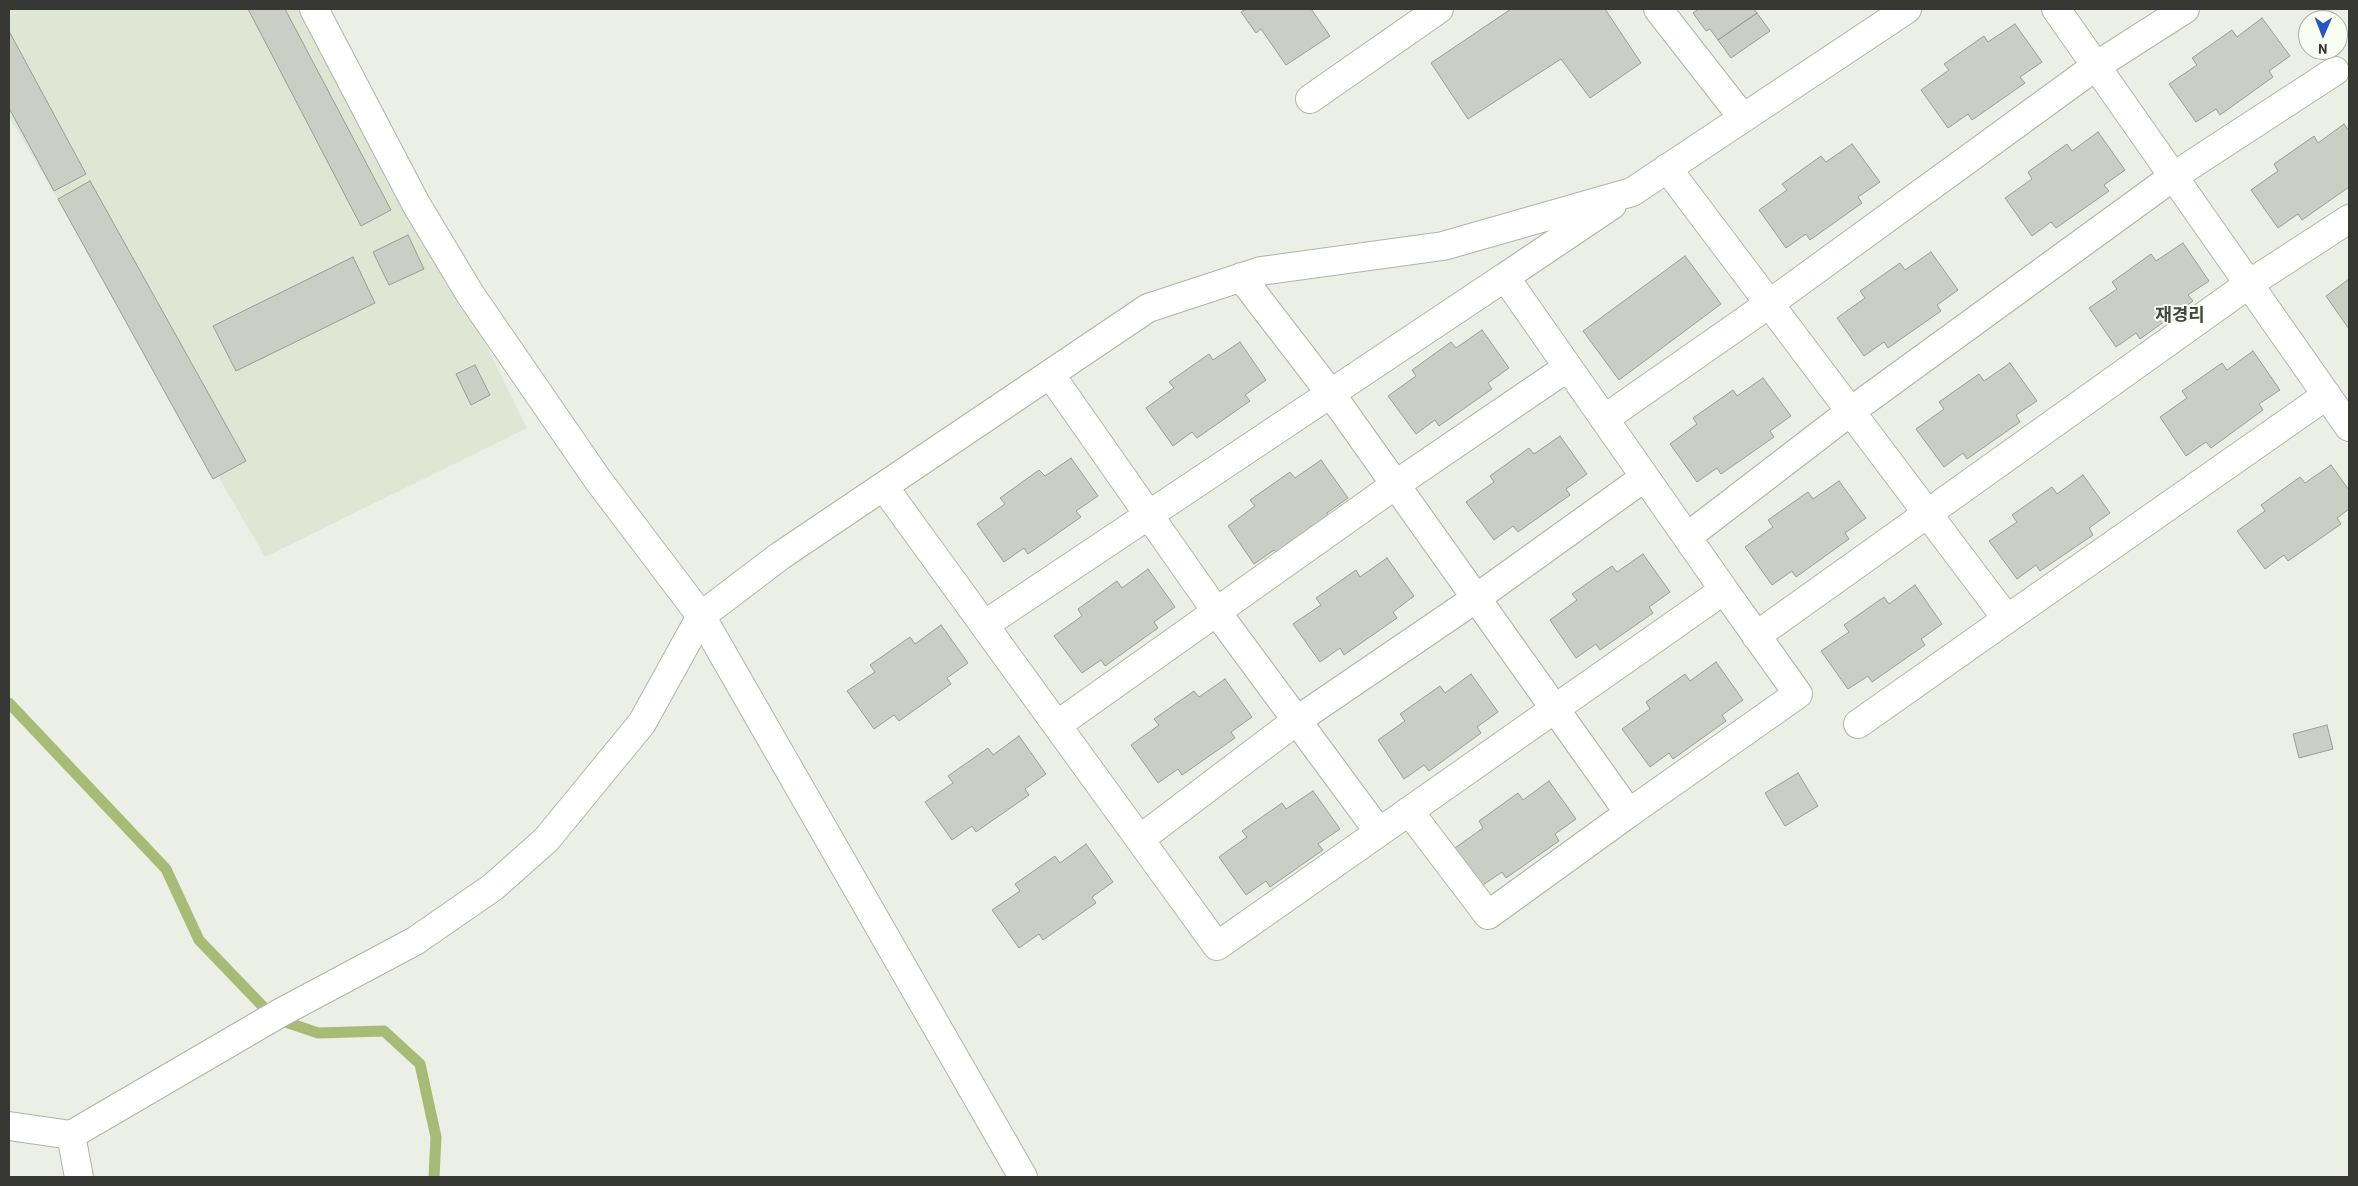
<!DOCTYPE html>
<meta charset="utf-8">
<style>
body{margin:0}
#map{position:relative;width:2358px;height:1186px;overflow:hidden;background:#ecefe5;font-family:Barlow,sans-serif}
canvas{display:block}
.frame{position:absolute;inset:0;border:10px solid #373834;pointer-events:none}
.north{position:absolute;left:2298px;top:10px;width:50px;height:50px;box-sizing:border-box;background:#f9fdf2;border:1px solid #abaea6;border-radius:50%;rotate:181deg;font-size:14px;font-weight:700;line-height:20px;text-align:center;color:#373834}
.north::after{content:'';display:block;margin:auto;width:18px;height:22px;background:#2657c5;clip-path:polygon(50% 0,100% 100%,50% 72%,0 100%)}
</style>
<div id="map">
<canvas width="2358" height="1186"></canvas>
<div class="frame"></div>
<div class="north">N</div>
</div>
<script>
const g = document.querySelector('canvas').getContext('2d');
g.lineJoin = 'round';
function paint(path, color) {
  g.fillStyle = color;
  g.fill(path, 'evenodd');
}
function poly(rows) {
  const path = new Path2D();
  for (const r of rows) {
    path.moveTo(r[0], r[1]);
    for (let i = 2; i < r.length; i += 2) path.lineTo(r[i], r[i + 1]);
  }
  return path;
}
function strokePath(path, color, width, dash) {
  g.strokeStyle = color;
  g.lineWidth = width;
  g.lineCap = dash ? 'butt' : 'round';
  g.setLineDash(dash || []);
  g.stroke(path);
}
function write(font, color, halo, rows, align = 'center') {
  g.font = font + ' Barlow,"Noto Sans KR",sans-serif';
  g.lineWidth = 4;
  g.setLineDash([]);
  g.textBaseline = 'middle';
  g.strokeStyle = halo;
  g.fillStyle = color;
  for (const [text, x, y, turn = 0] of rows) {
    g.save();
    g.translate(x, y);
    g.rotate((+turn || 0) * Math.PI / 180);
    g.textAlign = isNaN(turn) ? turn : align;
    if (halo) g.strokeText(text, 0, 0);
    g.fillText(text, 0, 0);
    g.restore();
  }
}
paint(poly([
 [9,9,321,9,527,428,265,557,9,116]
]), '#e0e6d4');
strokePath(poly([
 [9,703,166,869,199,940,274,1018,318,1033,384,1031,420,1064,436,1137,434,1177]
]), '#a8bb76', 11);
const building = poly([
 [248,9,285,9,391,210,361,226,248,9],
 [1246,9,1311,9,1330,36,1286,65,1261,29,1256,33,1241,12,1246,9],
 [1511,9,1605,9,1641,63,1590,98,1561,59,1468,119,1431,63,1511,9],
 [1696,9,1754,9,1757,13,1718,40,1710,29,1706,31,1693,13,1697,10,1696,9],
 [1757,13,1770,31,1731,58,1718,40,1757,13],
 [2262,18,2290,56,2269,71,2273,77,2220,115,2216,109,2196,122,2169,84,2197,65,2192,58,2232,30,2237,37,2262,18],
 [2015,24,2042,62,2020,77,2025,83,1972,120,1968,114,1948,128,1921,90,1949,70,1944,64,1984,36,1988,42,2015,24],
 [9,31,86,174,54,191,9,108,9,31],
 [2344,124,2349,131,2349,187,2302,220,2298,214,2278,228,2251,190,2278,171,2274,164,2314,136,2318,143,2344,124],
 [2098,132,2125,170,2104,185,2109,191,2056,228,2051,222,2032,236,2005,198,2032,179,2028,172,2067,144,2072,151,2098,132],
 [1852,144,1880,182,1858,197,1862,203,1810,240,1806,234,1786,248,1759,210,1787,190,1782,184,1821,156,1826,162,1852,144],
 [90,181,246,461,213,479,58,199,90,181],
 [408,235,424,269,389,285,373,252,408,235],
 [2183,243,2209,281,2188,295,2193,301,2140,339,2136,333,2116,347,2089,308,2117,289,2112,282,2151,254,2156,261,2183,243],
 [1931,252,1958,290,1937,305,1941,311,1888,348,1884,342,1864,356,1837,318,1865,298,1860,291,1900,263,1905,270,1931,252],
 [1685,256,1721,304,1619,380,1583,331,1685,256],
 [353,257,375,303,236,371,213,326,353,257],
 [2349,279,2349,329,2326,296,2349,279],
 [1482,330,1509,368,1488,383,1492,389,1439,426,1435,420,1416,434,1388,396,1416,376,1412,370,1451,342,1456,348,1482,330],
 [1240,342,1266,380,1245,395,1250,401,1197,438,1192,432,1173,446,1146,408,1174,388,1169,382,1209,354,1213,360,1240,342],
 [2253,351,2280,390,2259,404,2263,410,2211,448,2206,442,2186,456,2160,417,2187,398,2182,391,2222,363,2227,370,2253,351],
 [2010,363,2037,401,2016,415,2020,422,1967,459,1963,453,1944,467,1916,429,1944,409,1939,402,1979,374,1984,381,2010,363],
 [475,365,490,395,471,405,456,374,475,365],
 [1763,378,1791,416,1770,431,1774,437,1721,474,1717,468,1697,482,1670,444,1697,424,1693,418,1733,390,1737,396,1763,378],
 [1560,436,1587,474,1566,489,1570,495,1518,532,1513,526,1494,540,1466,502,1494,482,1490,476,1529,448,1534,454,1560,436],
 [1071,458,1098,496,1076,511,1081,517,1028,554,1024,548,1004,562,977,524,1005,504,1000,498,1039,470,1045,476,1071,458],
 [1321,460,1348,498,1327,513,1331,520,1279,556,1274,550,1254,564,1228,526,1255,506,1250,500,1290,472,1295,478,1321,460],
 [2331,465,2349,490,2349,509,2337,518,2341,524,2288,561,2284,555,2265,569,2237,531,2265,511,2261,505,2300,477,2305,483,2331,465],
 [2083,475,2110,513,2089,528,2093,535,2040,571,2036,565,2017,579,1989,541,2017,522,2012,515,2052,487,2057,494,2083,475],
 [1839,481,1866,518,1845,533,1849,539,1796,577,1792,571,1772,585,1745,547,1773,527,1768,520,1808,492,1813,499,1839,481],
 [1643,554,1670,592,1649,607,1653,613,1600,650,1596,644,1576,658,1550,620,1577,600,1572,594,1612,566,1617,572,1643,554],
 [1387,558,1414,596,1393,612,1397,618,1344,655,1340,648,1320,662,1293,624,1321,605,1316,598,1356,570,1360,577,1387,558],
 [1148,569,1175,607,1154,622,1158,628,1105,666,1101,660,1082,673,1054,636,1082,616,1078,609,1117,581,1122,588,1148,569],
 [1915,585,1942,624,1921,639,1925,645,1872,682,1868,676,1848,689,1821,651,1849,632,1844,625,1884,597,1889,604,1915,585],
 [941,625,968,663,947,678,951,684,899,721,894,715,874,729,847,691,875,672,870,665,910,637,915,644,941,625],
 [1716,662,1743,700,1722,715,1726,721,1673,759,1669,753,1650,767,1622,729,1650,709,1646,702,1685,674,1690,681,1716,662],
 [1471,674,1498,712,1477,727,1481,733,1429,771,1424,765,1404,779,1378,740,1405,721,1400,714,1440,686,1445,693,1471,674],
 [1225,679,1252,717,1231,732,1235,738,1182,775,1178,769,1158,783,1131,745,1159,725,1154,719,1194,691,1199,697,1225,679],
 [2327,725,2333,749,2299,758,2293,734,2327,725],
 [1019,736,1046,774,1025,789,1029,795,976,832,972,826,952,840,925,802,953,783,948,776,988,748,993,755,1019,736],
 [1798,773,1818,806,1785,826,1765,793,1798,773],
 [1549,781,1576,819,1555,834,1559,841,1506,878,1502,872,1483,885,1455,848,1483,828,1479,821,1518,793,1523,800,1549,781],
 [1313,791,1340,829,1318,844,1323,850,1270,887,1266,881,1246,895,1219,857,1247,837,1242,831,1282,803,1286,809,1313,791],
 [1086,844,1113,882,1092,897,1096,903,1043,940,1039,934,1019,948,992,910,1020,891,1015,884,1055,856,1060,863,1086,844]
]);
paint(building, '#cacec4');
strokePath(building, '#9a9d93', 1);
const minor = poly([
 [314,9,416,204,470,294,598,480,701,616,1023,1177],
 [1658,9,1743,118],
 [2056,9,2349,427],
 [1310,99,1439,9],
 [1667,168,2007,619,2327,395],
 [1241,277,1331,394,1629,813,1488,915,1409,811],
 [1050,374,1216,611,1379,832],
 [1604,419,1769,304,2096,66,2185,9],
 [884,487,1217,946,1724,590,1505,277,1612,205],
 [1687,537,1851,411,2174,176,2335,71],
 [984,625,1505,277],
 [1756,636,2249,284,2349,219],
 [1858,724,2007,619],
 [1057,725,1395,485,1568,367],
 [1629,813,1798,694,1724,590],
 [1140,839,1296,721,1475,599,1645,477],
 [9,1126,71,1135,280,1013,415,941,493,887,546,840,642,723,701,616,780,556,1148,308,1261,271,1443,246,1632,192,1907,9],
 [71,1135,79,1177]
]);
strokePath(minor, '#b0b3aa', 30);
strokePath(minor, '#fff', 28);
write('bold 18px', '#45473f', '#f9fdf2', [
 ["재경리",2180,315]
]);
</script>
